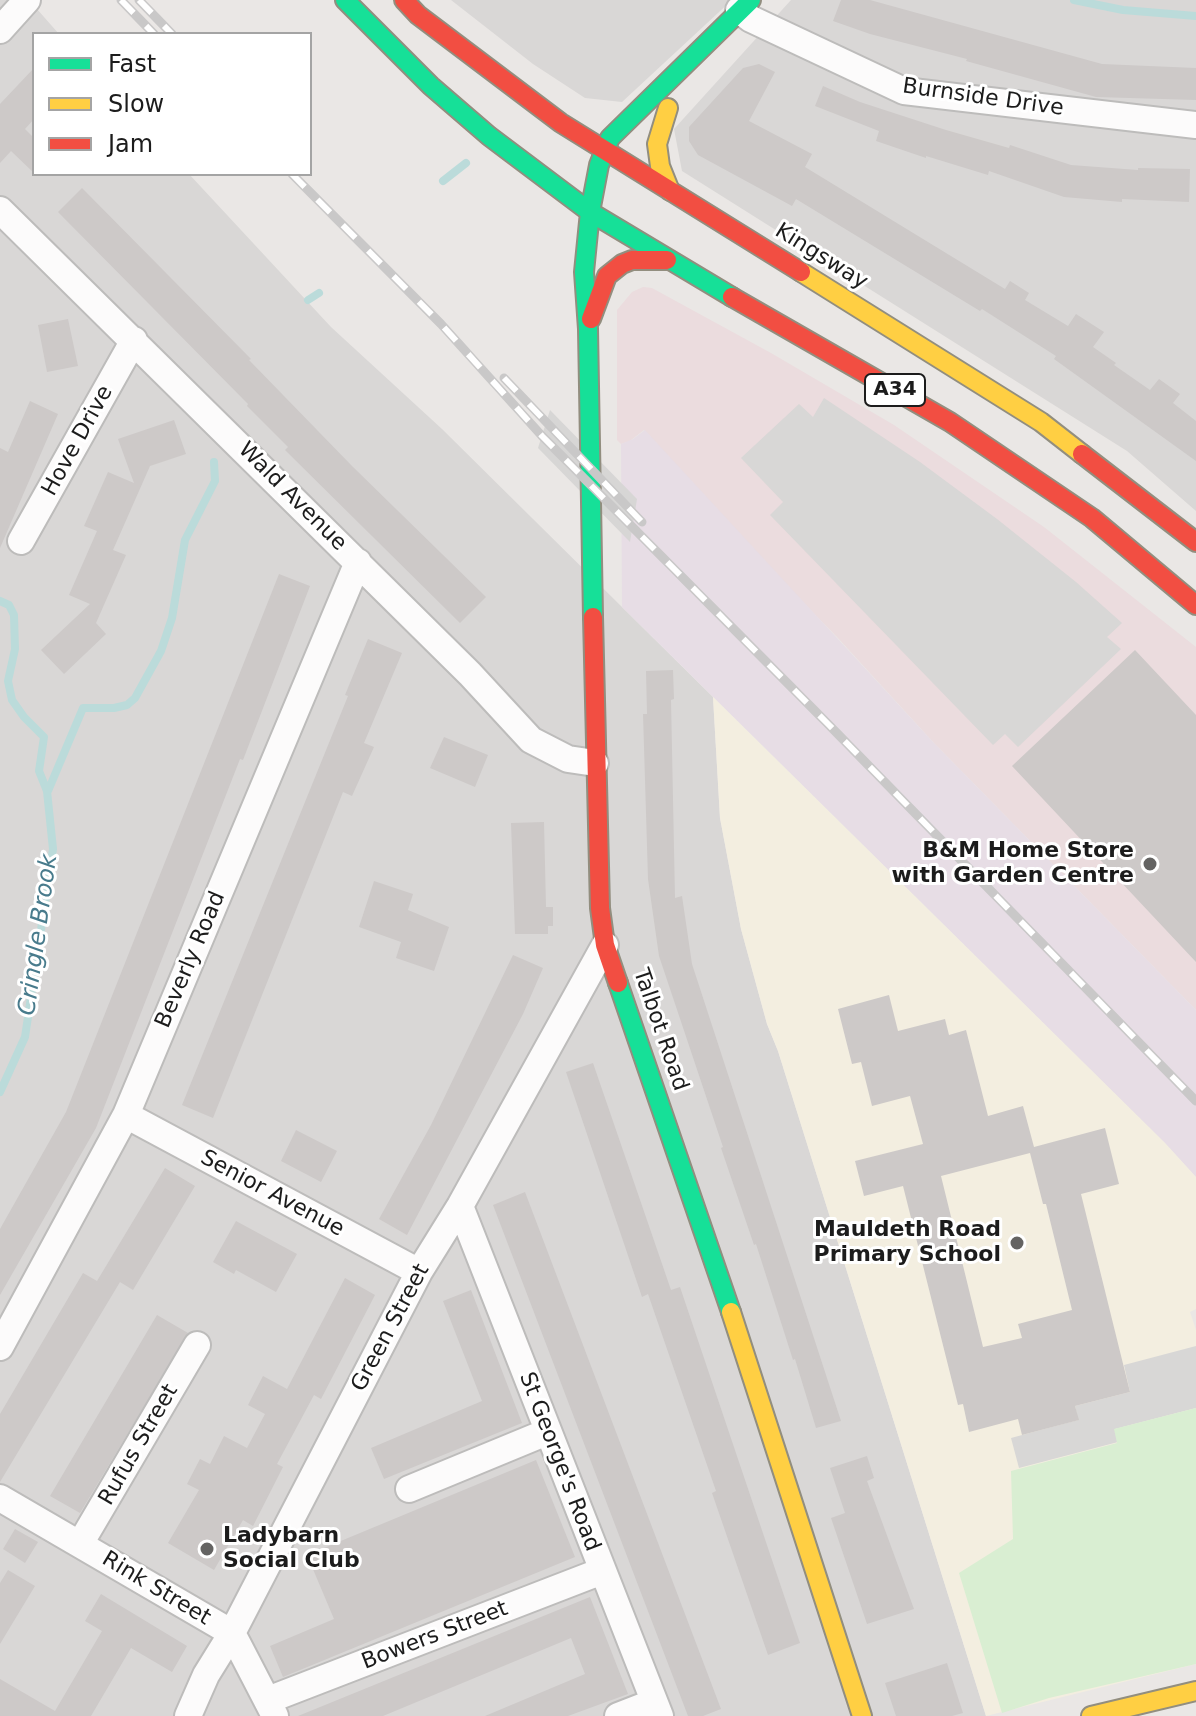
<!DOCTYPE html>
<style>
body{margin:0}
#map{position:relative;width:1196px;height:1716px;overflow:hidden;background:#eae7e5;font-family:"DejaVu Sans",sans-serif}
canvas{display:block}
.legend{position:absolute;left:32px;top:32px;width:280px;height:144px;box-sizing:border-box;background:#fff;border:2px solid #a4a4a4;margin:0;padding:10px 14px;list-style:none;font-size:24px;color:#1c1c1c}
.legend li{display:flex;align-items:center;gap:16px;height:40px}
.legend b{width:40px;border:2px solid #a4a4a4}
</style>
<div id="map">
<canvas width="1196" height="1716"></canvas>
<ul class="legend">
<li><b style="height:10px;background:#16e098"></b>Fast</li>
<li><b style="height:10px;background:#ffcf43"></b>Slow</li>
<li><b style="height:10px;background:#f24e42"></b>Jam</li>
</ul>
</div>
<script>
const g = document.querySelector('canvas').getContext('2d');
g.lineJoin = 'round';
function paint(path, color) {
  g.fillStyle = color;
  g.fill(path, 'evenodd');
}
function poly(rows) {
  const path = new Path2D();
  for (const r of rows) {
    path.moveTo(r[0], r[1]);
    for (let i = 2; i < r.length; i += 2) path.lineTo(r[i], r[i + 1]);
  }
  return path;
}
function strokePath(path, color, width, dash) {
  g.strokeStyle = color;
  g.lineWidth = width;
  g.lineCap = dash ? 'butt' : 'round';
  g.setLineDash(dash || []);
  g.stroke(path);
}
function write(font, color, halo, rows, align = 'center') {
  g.font = font + ' "DejaVu Sans",sans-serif';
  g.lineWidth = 6;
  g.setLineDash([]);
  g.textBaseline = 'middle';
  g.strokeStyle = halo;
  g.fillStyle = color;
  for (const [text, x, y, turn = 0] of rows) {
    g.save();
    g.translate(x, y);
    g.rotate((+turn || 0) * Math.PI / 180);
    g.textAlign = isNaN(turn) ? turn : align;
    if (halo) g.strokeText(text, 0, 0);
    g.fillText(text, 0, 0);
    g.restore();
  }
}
paint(poly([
 [0,0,29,0,59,34,34,34,34,174,189,174,331,327,442,429,713,697,720,818,741,929,767,1024,778,1051,986,1716,0,1716],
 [451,0,732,0,622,102,585,98,533,64],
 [791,0,1196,0,1196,511,1127,451,682,171,674,129]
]), '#d9d7d6');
paint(poly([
 [643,287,652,288,771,353,894,425,1044,527,1196,647,1196,1010,933,742,837,637,733,532,644,430,630,441,621,444,617,440,617,310,632,292]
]), '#ebdcde');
paint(poly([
 [645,430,933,742,1196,1010,1196,1177,1165,1143,622,607,621,444,633,439]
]), '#e7dde5');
paint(poly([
 [713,697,1165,1143,1196,1177,1196,1309,1190,1312,1196,1330,1196,1664,986,1716,778,1051,767,1024,741,929,720,818]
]), '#f3eee0');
paint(poly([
 [824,398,920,462,997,519,1076,582,1122,623,1107,637,1121,649,1018,747,1005,734,993,745,770,515,783,502,741,458,799,404,813,417],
 [1196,1346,1196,1408,1115,1429,1118,1442,1019,1468,1011,1438,1078,1420,1075,1406,1130,1392,1124,1365]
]), '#d8d7d6');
paint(poly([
 [1196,1408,1196,1664,1049,1698,1002,1713,959,1573,1013,1539,1011,1471,1117,1443,1114,1429]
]), '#d9eed2');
paint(poly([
 [550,410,637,499,630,542,538,448]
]), '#d7d6d5');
strokePath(poly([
 [1074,0,1123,10,1196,16],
 [443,181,466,163],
 [308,300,319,293],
 [0,601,9,605,14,615,15,649,8,681,12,700,24,717,44,737,39,771,47,791,53,849,25,1037,0,1092],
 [48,791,83,708,114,708,127,705,135,698,161,651,172,618,185,540,215,481,214,462]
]), '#bbdbda', 8);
paint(poly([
 [841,0,870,0,1102,64,1196,68,1196,100,1096,97,966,61,967,59,870,34,833,21],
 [759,64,775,72,749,121,812,154,805,167,1005,289,1010,281,1029,293,1025,300,1068,326,1076,314,1104,332,1093,347,1116,363,1114,365,1150,390,1159,379,1180,394,1173,403,1196,421,1196,461,1054,359,1056,356,982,309,980,311,796,199,792,206,698,155,689,141,689,127,743,68],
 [34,68,34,119,25,129,34,138,34,173,11,151,0,163,0,104],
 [823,86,860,102,946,130,1009,148,1010,145,1071,165,1138,170,1138,168,1190,169,1189,202,1122,199,1122,202,1064,197,989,171,988,175,926,156,926,158,876,141,879,131,815,106],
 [82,188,251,359,249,360,352,466,486,597,460,623,285,450,288,447,247,406,248,404,58,212],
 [68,319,78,366,47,372,38,325],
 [30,401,58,414,0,548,0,448,8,452],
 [174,420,186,454,150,466,113,550,126,555,96,623,106,634,64,674,41,650,90,604,69,595,97,531,84,526,108,472,134,483,118,439],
 [279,574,310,586,260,716,243,760,240,759,96,1128,0,1295,0,1229,66,1112],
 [368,639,402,653,364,743,374,747,352,796,343,792,213,1118,182,1105,348,696,345,695],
 [1135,650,1196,715,1196,962,1012,766],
 [673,670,674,699,671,700,675,898,682,896,692,964,841,1421,816,1428,795,1359,793,1360,756,1244,754,1245,721,1148,723,1147,659,956,648,879,643,714,647,714,646,671],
 [444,737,488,755,475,787,430,768],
 [544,822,546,907,553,907,553,926,548,926,548,934,515,934,511,823],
 [374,881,413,894,408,910,449,927,434,971,396,958,401,942,359,927],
 [513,955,543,968,523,1014,407,1235,379,1219,431,1125],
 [889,995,898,1031,945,1019,949,1035,966,1030,988,1116,1023,1106,1034,1147,1105,1128,1119,1184,1081,1194,1130,1392,1075,1406,1079,1420,1022,1435,1018,1419,969,1432,963,1404,958,1405,903,1186,864,1196,855,1161,923,1144,910,1096,872,1106,861,1062,852,1064,838,1009],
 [1030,1153,1043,1204,1046,1204,1072,1310,1018,1324,1022,1338,983,1347,941,1176],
 [593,1063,671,1290,680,1287,800,1643,768,1655,712,1493,716,1491,648,1294,642,1297,566,1072],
 [296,1130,337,1151,321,1182,281,1161],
 [165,1168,195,1186,133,1290,120,1282,0,1482,0,1414,83,1273,97,1281],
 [525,1192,721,1709,703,1716,688,1716,493,1205],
 [236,1221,297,1254,276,1292,236,1270,234,1274,213,1262],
 [345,1278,375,1295,321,1399,314,1395,277,1464,283,1467,253,1526,243,1520,214,1570,168,1543,199,1490,187,1484,200,1459,210,1464,224,1436,247,1448,265,1414,248,1405,263,1376,287,1389],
 [471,1290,522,1423,384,1479,371,1448,482,1401,443,1301],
 [157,1315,188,1333,80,1513,50,1496],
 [867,1456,874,1478,867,1481,914,1609,867,1624,831,1518,845,1513,830,1468],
 [536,1460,575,1557,283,1677,270,1646,334,1619,307,1555],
 [15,1529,38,1542,25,1563,3,1549],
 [8,1570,35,1586,0,1644,0,1583],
 [101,1594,187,1646,172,1672,131,1648,91,1716,0,1716,0,1679,55,1711,102,1631,85,1621],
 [590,1597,628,1694,568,1716,485,1716,585,1674,571,1638,383,1716,298,1716],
 [947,1663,963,1713,952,1716,896,1716,885,1683]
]), '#cdc9c8');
const street = poly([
 [739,10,751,19,904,91,1196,125],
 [0,30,27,0],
 [0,210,470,674,531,740,568,759,595,763],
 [21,541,134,340],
 [126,1115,419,1272],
 [460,1206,660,1716],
 [0,1347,126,1115,358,562],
 [409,1489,547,1432],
 [0,1498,232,1633,275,1716],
 [80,1544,197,1345],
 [268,1700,602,1571],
 [188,1716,206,1675,232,1633,419,1272,460,1206,605,945],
 [618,1716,654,1702]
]);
const fast = poly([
 [345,0,431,86,489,136,590,212,732,297],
 [593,617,588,329,584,272,590,212,599,165,610,138,751,0],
 [618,983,731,1312]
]);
const slow = poly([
 [668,108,657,144,660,166,670,191],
 [801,272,1041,422,1082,454],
 [731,1312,862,1716],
 [1091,1716,1196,1691]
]);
const jam = poly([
 [404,0,418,15,561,123,801,272],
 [732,297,950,422,1092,518,1196,605],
 [591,319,607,276,622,264,632,260,667,260],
 [1082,454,1196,542],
 [593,617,600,908,605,945,618,983]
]);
strokePath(street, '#bdbcbb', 30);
strokePath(fast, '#928e7f', 22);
strokePath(slow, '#928e7f', 22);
strokePath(jam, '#928e7f', 22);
strokePath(street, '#fcfbfb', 26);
strokePath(fast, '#16e098', 18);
strokePath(slow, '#ffcf43', 18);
strokePath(jam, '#f24e42', 18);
const rail = poly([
 [121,0,154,34],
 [139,0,172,34],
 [292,174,441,324,542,436,829,725,1196,1101],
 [504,378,642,522]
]);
strokePath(rail, '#c9c8c8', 9);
strokePath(rail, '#fff', 6, [18]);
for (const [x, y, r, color] of [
 [1150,864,8,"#646362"],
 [1017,1243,8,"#646362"],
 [207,1549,8,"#646362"]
]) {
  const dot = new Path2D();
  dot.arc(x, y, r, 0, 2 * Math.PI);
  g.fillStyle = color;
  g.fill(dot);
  strokePath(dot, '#fff', 3);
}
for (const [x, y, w] of [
 [895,390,60]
]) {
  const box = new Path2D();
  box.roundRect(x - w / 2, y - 16, w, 32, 6);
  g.fillStyle = '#fff';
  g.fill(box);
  strokePath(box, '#1c1c1c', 2);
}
write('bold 20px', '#1c1c1c', null, [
 ["A34",895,390]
]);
write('22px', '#1c1c1c', '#fff', [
 ["Burnside Drive",983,98,8],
 ["Kingsway",821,257,32],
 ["Hove Drive",78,441,-61],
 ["Wald Avenue",292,497,45],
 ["Beverly Road",191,960,-67],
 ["Talbot Road",660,1030,71],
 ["Senior Avenue",272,1194,28],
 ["Green Street",391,1328,-62],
 ["Rufus Street",139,1445,-60],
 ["St George's Road",559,1462,69],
 ["Rink Street",156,1589,31],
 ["Bowers Street",435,1636,-21]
]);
write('bold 22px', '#1c1c1c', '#fff', [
 ["B&M Home Store",1134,851],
 ["with Garden Centre",1134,876],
 ["Mauldeth Road",1001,1230],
 ["Primary School",1001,1255],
 ["Ladybarn",223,1536,"left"],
 ["Social Club",223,1561,"left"]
], 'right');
write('italic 24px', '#487b8c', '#fff', [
 ["Cringle Brook",39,935,-82]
]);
</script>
